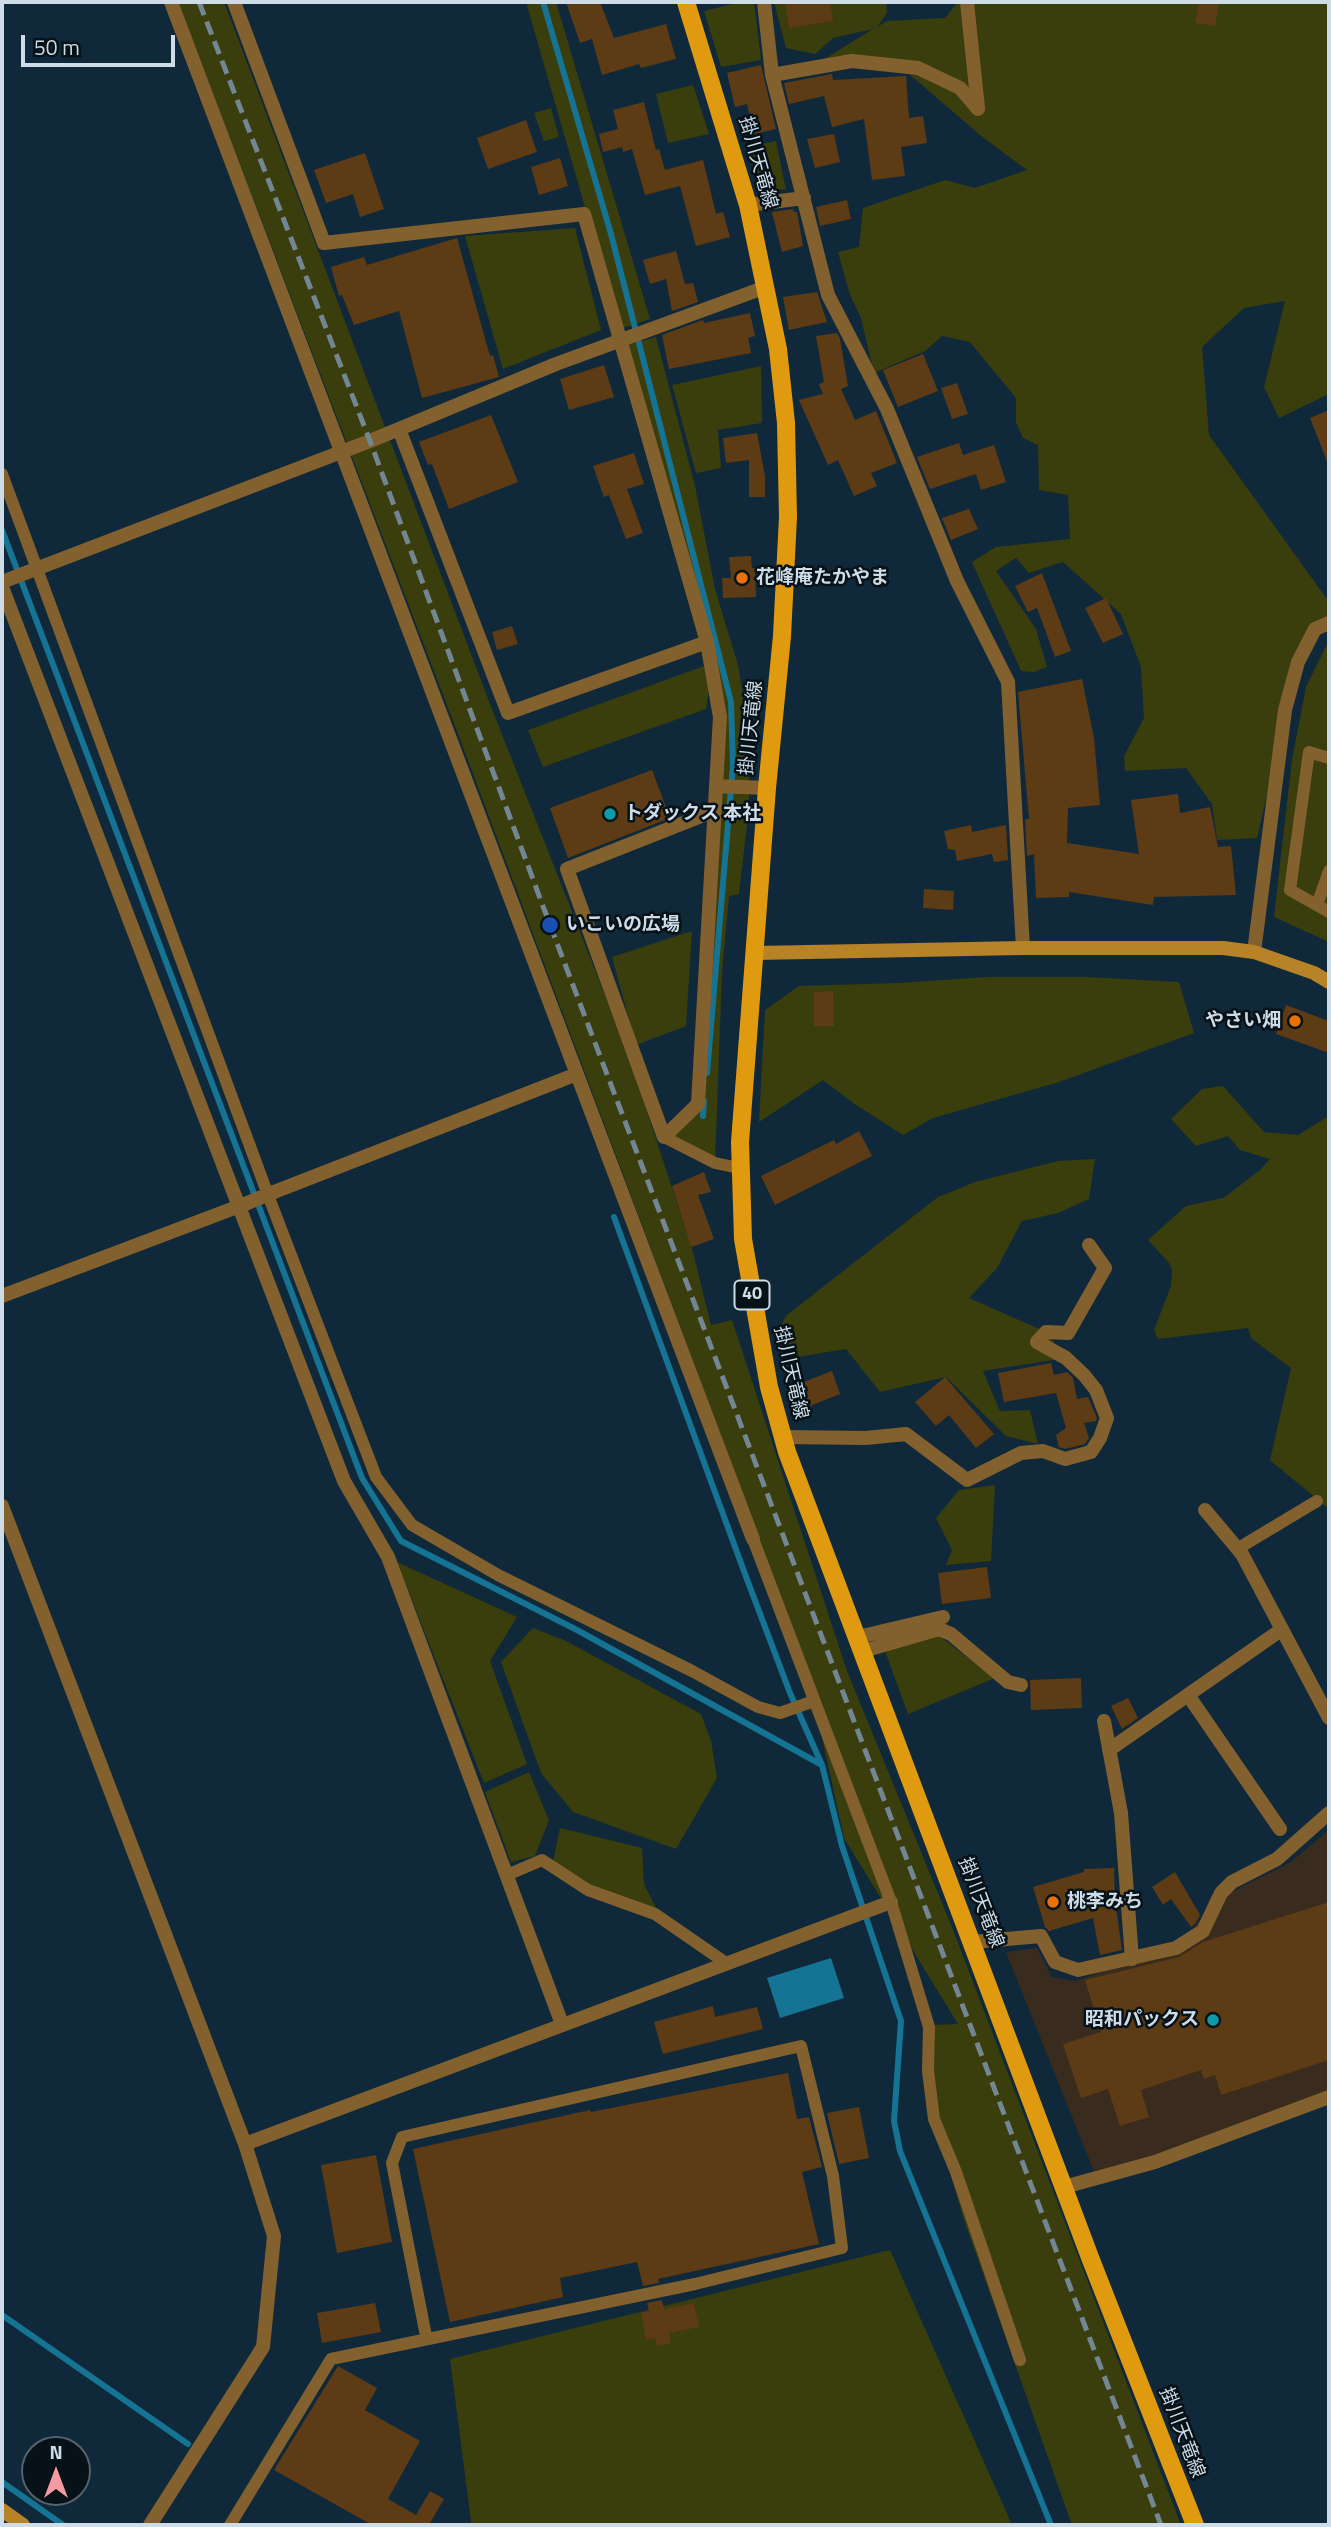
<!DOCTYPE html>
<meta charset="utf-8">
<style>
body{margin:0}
#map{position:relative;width:1331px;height:2527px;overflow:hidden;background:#10293a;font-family:"Titillium Web",sans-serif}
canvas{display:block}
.frame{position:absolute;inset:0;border:4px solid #cddce7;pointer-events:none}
.north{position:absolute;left:21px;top:2436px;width:70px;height:70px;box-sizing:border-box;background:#071118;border:2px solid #56626b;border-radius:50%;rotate:0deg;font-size:19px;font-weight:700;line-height:28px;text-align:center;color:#cddce7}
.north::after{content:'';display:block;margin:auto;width:24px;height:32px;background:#f49aa0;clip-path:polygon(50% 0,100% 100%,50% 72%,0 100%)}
.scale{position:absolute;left:21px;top:35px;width:154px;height:32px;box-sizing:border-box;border:4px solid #cddce7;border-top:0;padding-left:9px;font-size:21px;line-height:24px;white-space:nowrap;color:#cddce7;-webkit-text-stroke:5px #071118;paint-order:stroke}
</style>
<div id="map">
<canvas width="1331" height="2527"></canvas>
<div class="frame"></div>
<div class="north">N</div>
<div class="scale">50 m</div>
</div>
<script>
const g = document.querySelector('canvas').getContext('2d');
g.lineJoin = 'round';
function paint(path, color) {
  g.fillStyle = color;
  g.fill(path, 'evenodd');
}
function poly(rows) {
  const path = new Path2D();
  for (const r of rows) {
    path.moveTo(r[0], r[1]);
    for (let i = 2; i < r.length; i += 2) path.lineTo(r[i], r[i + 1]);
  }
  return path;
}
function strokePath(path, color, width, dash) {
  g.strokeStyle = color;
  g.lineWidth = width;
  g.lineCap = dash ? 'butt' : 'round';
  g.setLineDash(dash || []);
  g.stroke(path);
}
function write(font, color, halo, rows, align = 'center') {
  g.font = font + ' "Titillium Web","Noto Sans JP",sans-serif';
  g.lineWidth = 5;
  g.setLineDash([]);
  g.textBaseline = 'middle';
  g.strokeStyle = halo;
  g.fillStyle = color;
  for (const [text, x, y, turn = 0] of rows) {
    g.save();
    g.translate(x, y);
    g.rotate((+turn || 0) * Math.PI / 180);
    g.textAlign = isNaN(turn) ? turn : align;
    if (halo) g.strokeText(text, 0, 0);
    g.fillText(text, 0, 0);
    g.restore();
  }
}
paint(poly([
 [1329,1830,1329,2094,1099,2184,1006,1952,1037,1948,1052,1977,1075,1981,1176,1948,1218,1899,1291,1862]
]), '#3a2b1f');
paint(poly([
 [178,2,224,2,490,704,629,1056,693,1252,711,1325,732,1320,847,1671,953,1930,1181,2525,1072,2525,964,2220,933,2114,930,2025,958,2024,844,1838,814,1701,757,1532,460,739],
 [526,2,556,2,650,319,620,329],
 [741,2,754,2,761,60,721,67,704,11],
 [774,2,886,2,887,13,877,27,887,21,945,18,958,2,1329,2,1329,394,1279,418,1264,387,1285,301,1244,308,1202,347,1209,435,1329,602,1329,621,1298,662,1257,838,1217,840,1212,804,1186,768,1125,771,1124,756,1144,718,1141,667,1121,614,1063,562,1029,573,1016,558,996,571,1036,629,1047,667,1034,672,1021,671,972,562,996,547,1070,539,1068,495,1039,490,1038,445,1023,438,1016,422,1016,398,970,342,942,336,925,351,874,373,861,318,850,295,838,252,859,247,863,208,945,180,975,188,1027,170,980,135,900,66,818,63,873,29,833,38,815,54,786,48],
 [693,85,709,134,668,143,656,94],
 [551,108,559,137,544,141,534,113],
 [776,141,786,190,757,188,748,147],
 [575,228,601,330,503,369,465,236],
 [656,337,695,486,715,589,738,665,749,731,749,807,739,894,729,896,722,972,715,1163,663,1135,698,1104,721,731,627,345],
 [761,366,762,423,718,430,721,468,696,473,672,385],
 [1329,640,1329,942,1274,917,1292,760,1306,687],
 [704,666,709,690,706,709,543,767,528,730],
 [692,931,686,1026,636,1045,612,957],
 [987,977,1087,977,1179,982,1194,1033,1059,1082,933,1118,903,1135,856,1105,823,1080,759,1122,765,1010,799,986,899,983],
 [1223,1086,1264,1132,1298,1135,1329,1116,1329,1509,1270,1460,1291,1368,1251,1338,1248,1328,1158,1339,1154,1330,1171,1286,1172,1270,1169,1263,1148,1240,1186,1206,1223,1198,1259,1171,1270,1159,1240,1150,1228,1136,1196,1146,1171,1119,1202,1089],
 [1095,1159,1089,1199,1058,1213,1022,1221,997,1268,969,1298,1046,1332,1066,1358,983,1371,1000,1411,1030,1410,1038,1444,1006,1436,946,1377,880,1392,846,1349,791,1358,782,1323,787,1315,938,1197,975,1182,1058,1161],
 [995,1485,991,1561,946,1565,952,1550,936,1518,959,1490],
 [397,1562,517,1617,490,1661,527,1764,484,1783],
 [533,1628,566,1641,701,1714,711,1741,717,1778,676,1849,573,1812,541,1773,501,1662],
 [934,1632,995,1678,908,1714,881,1640],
 [529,1772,549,1820,535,1856,511,1862,485,1792],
 [560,1828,642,1848,644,1884,656,1908,588,1890,552,1867],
 [890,2250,1012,2525,469,2525,471,2521,450,2359]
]), '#3a3d0c');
paint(poly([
 [831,1958,844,1998,780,2018,767,1978]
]), '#157393');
strokePath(poly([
 [543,2,611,234,731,702,733,765,707,1073],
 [2,530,362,1478,401,1541,577,1630,822,1765],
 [703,1116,704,1101],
 [614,1217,745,1574,790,1693,822,1765,842,1846,901,2021,894,2121,900,2151,1051,2525],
 [2,2315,188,2444],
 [2,2482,63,2525]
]), '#157393', 6);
paint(poly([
 [566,2,600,2,614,38,666,24,676,59,641,68,639,64,602,75,592,39,580,43],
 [785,2,830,2,833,21,789,28],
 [1199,2,1219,2,1215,26,1195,23],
 [761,65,776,129,754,134,747,104,735,107,727,73],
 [832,74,833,80,906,76,909,118,923,116,927,143,901,147,905,176,872,180,864,119,832,127,824,96,789,104,784,83],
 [644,102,656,150,659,149,665,170,703,160,716,214,723,212,730,237,696,246,680,186,645,195,632,149,623,152,622,147,603,152,599,134,618,129,613,110],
 [526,120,537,152,488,169,477,138],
 [834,134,840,162,815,168,807,139],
 [365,153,384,209,360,217,353,194,326,203,314,170],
 [560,158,568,186,539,195,531,167],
 [847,200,851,219,820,226,816,207],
 [793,209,794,212,797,212,803,246,782,252,772,212],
 [457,238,490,356,493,355,499,377,422,398,399,311,354,325,342,295,339,296,331,267,364,257,367,265],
 [676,251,685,284,693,283,698,302,672,311,666,279,650,284,643,260],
 [817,292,827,322,789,330,783,297],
 [750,313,755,336,748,338,751,353,669,369,662,335,703,320,704,323],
 [837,333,840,339,848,386,841,389,855,420,876,411,897,463,871,473,877,486,854,496,838,460,828,465,799,400,823,394,819,384,824,382,816,336],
 [923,354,938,391,898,407,883,370],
 [604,365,614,397,569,410,560,379],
 [957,383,968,414,952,419,941,388],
 [1329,410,1329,464,1328,464,1310,418],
 [491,415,518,482,449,509,432,464,428,465,419,442],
 [757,433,765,476,765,497,749,497,749,460,726,463,723,438],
 [959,443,963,455,994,445,1006,482,981,490,976,474,930,489,917,457],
 [634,453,644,484,627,489,643,533,626,539,609,495,604,497,593,466],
 [969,509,978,529,951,540,942,518],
 [751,556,752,568,755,568,756,597,723,598,722,578,731,578,729,557],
 [1042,573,1071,651,1055,657,1037,608,1028,612,1015,586],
 [1106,598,1123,634,1103,643,1085,608],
 [512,626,518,644,497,650,492,632],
 [1082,679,1094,738,1100,805,1068,808,1067,843,1139,854,1131,800,1178,794,1180,813,1210,807,1218,847,1231,846,1236,895,1154,897,1153,905,1069,892,1069,897,1036,898,1034,854,1027,856,1025,819,1029,819,1018,692],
 [652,770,670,818,568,858,550,808],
 [971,825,972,832,1006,825,1008,860,994,862,992,854,957,861,955,850,948,849,944,831],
 [924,889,954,891,953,910,923,908],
 [833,991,834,1026,814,1026,814,992],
 [1286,1005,1329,1021,1329,1053,1276,1034],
 [859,1131,872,1156,775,1205,761,1176,834,1140,836,1144],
 [704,1172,711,1192,698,1195,714,1239,691,1247,672,1186],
 [1051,1363,1054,1375,1067,1372,1073,1378,1077,1399,1088,1397,1097,1418,1096,1421,1084,1423,1089,1438,1085,1444,1065,1449,1059,1447,1056,1435,1066,1428,1056,1393,1004,1402,998,1373],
 [832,1371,840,1394,805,1408,796,1385],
 [945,1377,994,1434,976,1448,949,1415,936,1426,915,1402],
 [987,1567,991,1598,942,1604,938,1573],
 [1081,1678,1082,1708,1031,1710,1030,1680],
 [1128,1698,1138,1718,1122,1729,1111,1706],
 [1114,1868,1115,1900,1122,1950,1100,1955,1093,1918,1049,1931,1045,1927,1033,1887,1084,1872,1084,1869],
 [1175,1872,1200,1915,1195,1924,1191,1927,1171,1899,1163,1905,1152,1887],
 [1329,1902,1329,2060,1221,2095,1215,2075,1204,2079,1201,2070,1141,2090,1149,2117,1120,2126,1108,2089,1081,2098,1063,2044,1101,2032,1085,1980,1179,1957,1203,1942],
 [713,2006,715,2017,757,2007,763,2029,663,2054,654,2022],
 [788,2073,797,2119,809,2117,822,2167,802,2172,819,2244,658,2279,659,2283,643,2286,637,2262,560,2278,563,2297,450,2322,413,2149,590,2110,591,2112],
 [859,2107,869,2158,839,2164,827,2113],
 [376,2155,392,2242,337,2253,321,2165],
 [662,2300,664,2309,694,2303,699,2327,669,2333,671,2343,657,2346,655,2338,646,2340,641,2313,649,2311,647,2303],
 [375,2303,381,2332,322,2343,317,2313],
 [338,2366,377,2388,365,2410,420,2441,388,2499,416,2515,430,2491,444,2499,430,2523,434,2525,372,2525,274,2470]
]), '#5d3b14');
strokePath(poly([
 [2,474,268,1195,376,1477,412,1525,498,1575,692,1671,758,1707,780,1713,814,1701],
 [1329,758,1309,752,1290,890,1329,912],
 [1317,905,1329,871],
 [664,1137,715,1163,739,1168],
 [753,1539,891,1902,929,2027,928,2071,934,2119,956,2172,1020,2360],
 [1237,1549,1317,1501],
 [507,1875,542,1860,588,1890,655,1914,726,1963],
 [230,2525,331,2359,695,2284,842,2248,833,2176,801,2046,402,2137,392,2163,426,2336]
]), '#83612f', 12);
strokePath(poly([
 [171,2,753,1539],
 [234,2,324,243,584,214,707,642,720,717,698,1104,664,1137,567,869,714,811],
 [764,2,772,75,828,295,887,409,957,581,1008,682,1023,948],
 [967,2,978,108],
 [772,75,852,61,918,68,960,88,978,109],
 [748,205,804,198],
 [399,429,508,713,707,642],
 [2,582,370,441,556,364,766,287],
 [2,587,344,1481,388,1557,562,2024],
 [716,786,767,788],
 [1254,952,1285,710,1298,662,1315,629,1329,623],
 [274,1192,577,1074],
 [2,1296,245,1204],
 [783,1437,866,1438,906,1434,967,1480,1021,1453,1043,1451,1065,1459,1091,1452,1100,1438,1107,1418,1096,1390,1084,1375,1066,1358,1037,1342,1046,1332,1068,1333,1105,1268,1089,1245],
 [2,1506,245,2144,274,2236,263,2347,150,2525],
 [1205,1510,1242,1554,1329,1718],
 [858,1637,943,1617],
 [863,1651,939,1629,951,1634,1008,1682,1021,1685],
 [1188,1695,1280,1829],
 [1104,1721,1121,1813,1132,1959],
 [1109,1750,1281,1630],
 [972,1942,1041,1936,1055,1962,1078,1970,1176,1948,1203,1931,1221,1893,1232,1882,1277,1859,1329,1813],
 [245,2144,891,1902],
 [1064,2187,1155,2162,1329,2097]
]), '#83612f', 14);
strokePath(poly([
 [755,953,1023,948,1223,948,1254,952,1314,973,1329,982],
 [2,2510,23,2525]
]), '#b88226', 14);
strokePath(poly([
 [686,2,748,205,778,349,786,423,788,517,782,636,767,788,740,1142,743,1239,769,1387,787,1452,1091,2260,1195,2525]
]), '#e09a10', 18);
strokePath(poly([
 [199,2,370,441,550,925,1161,2525]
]), '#728694', 5, [14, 7]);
strokePath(poly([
 [245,1204,274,1192]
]), '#83612f', 14);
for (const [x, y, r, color] of [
 [742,578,7,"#e8710a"],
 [610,814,7,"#0f9aa8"],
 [550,925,9,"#1a4fb4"],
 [1295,1021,7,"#e8710a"],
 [1053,1902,7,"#e8710a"],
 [1213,2020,7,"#0f9aa8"]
]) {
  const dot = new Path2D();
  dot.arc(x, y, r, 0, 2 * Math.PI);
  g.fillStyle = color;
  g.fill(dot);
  strokePath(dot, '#071118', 2.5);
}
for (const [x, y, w] of [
 [752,1295,35]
]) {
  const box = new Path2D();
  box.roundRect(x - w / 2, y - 14.5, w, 29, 5);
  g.fillStyle = '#071118';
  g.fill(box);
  strokePath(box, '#cddce7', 2);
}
write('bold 18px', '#cddce7', null, [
 ["40",752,1295]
]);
write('19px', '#cddce7', '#071118', [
 ["掛川天竜線",757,163,74],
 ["掛川天竜線",752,728,-84],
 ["掛川天竜線",790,1373,77],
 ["掛川天竜線",980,1903,69],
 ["掛川天竜線",1181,2433,69]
]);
write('bold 19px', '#cddce7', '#071118', [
 ["花峰庵たかやま",756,578],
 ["トダックス 本社",624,814],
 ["いこいの広場",566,925],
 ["やさい畑",1281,1021,"right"],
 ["桃李みち",1067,1902],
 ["昭和パックス",1199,2020,"right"]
], 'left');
</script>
